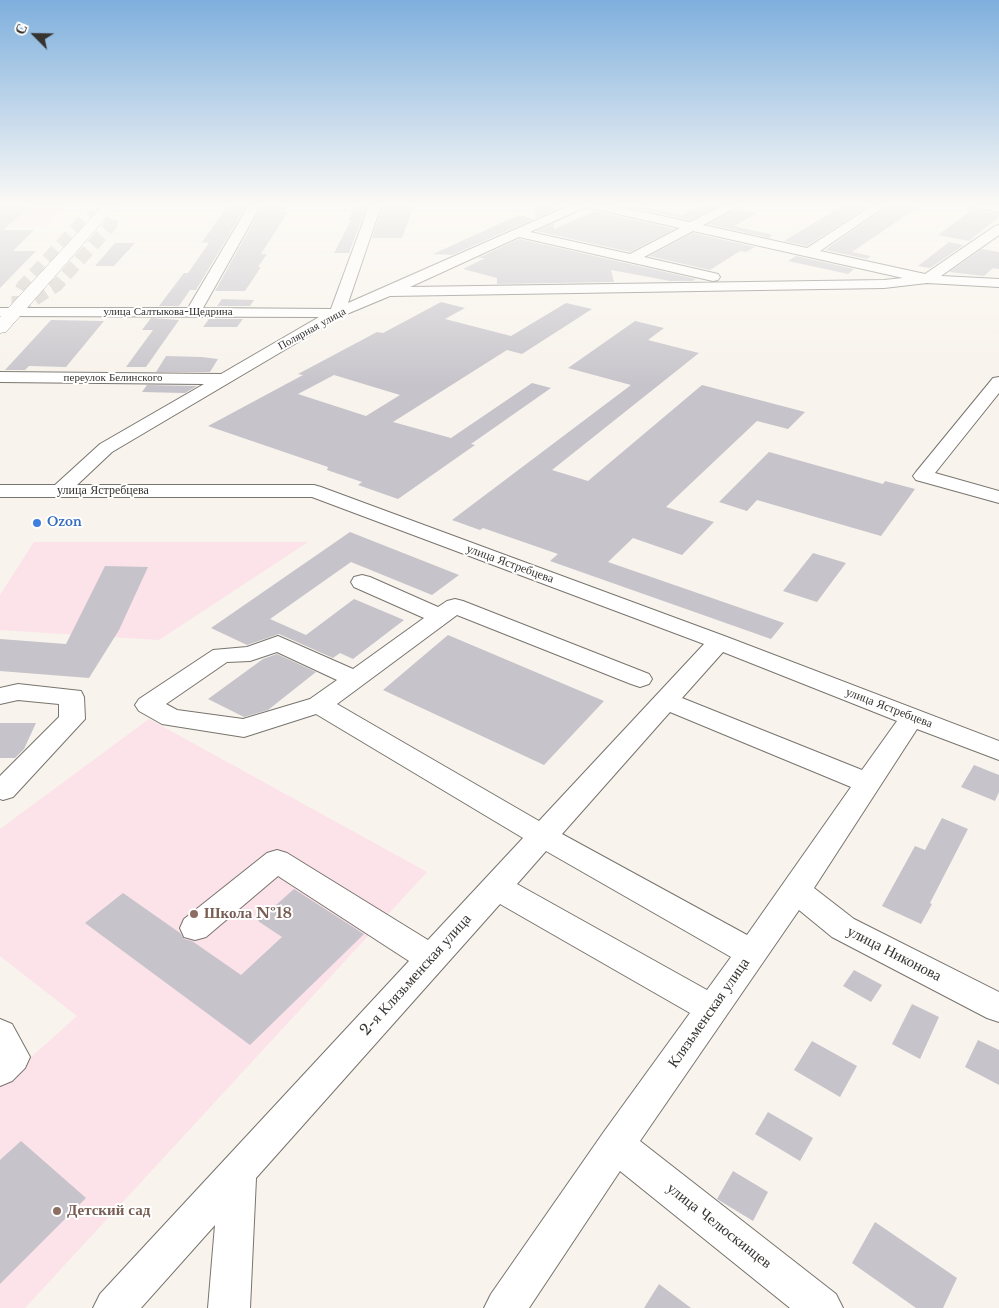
<!DOCTYPE html>
<meta charset="utf-8">
<style>
body{margin:0}
#map{position:relative;width:999px;height:1308px;overflow:hidden;background:#f8f3ec;font-family:"Libre Baskerville",serif}
canvas{display:block}
.north{position:absolute;left:10px;top:10px;width:50px;height:50px;-webkit-text-stroke:4px #fff;paint-order:stroke;rotate:293deg;font-size:14px;font-weight:700;line-height:20px;text-align:center;color:#363431}
.north::after{content:'';display:block;margin:auto;width:18px;height:22px;background:#363431;clip-path:polygon(50% 0,100% 100%,50% 72%,0 100%)}
</style>
<div id="map">
<canvas width="999" height="1308"></canvas>
<div class="north">С</div>
</div>
<script>
const g = document.querySelector('canvas').getContext('2d');
g.lineJoin = 'round';
function paint(path, color) {
  g.fillStyle = color;
  g.fill(path, 'evenodd');
}
function poly(rows) {
  const path = new Path2D();
  for (const r of rows) {
    path.moveTo(r[0], r[1]);
    for (let i = 2; i < r.length; i += 2) path.lineTo(r[i], r[i + 1]);
  }
  return path;
}
function strokePath(path, color, width, dash) {
  g.strokeStyle = color;
  g.lineWidth = width;
  g.lineCap = dash ? 'butt' : 'round';
  g.setLineDash(dash || []);
  g.stroke(path);
}
function write(font, color, halo, rows, align = 'center') {
  g.font = font + ' "Libre Baskerville",serif';
  g.lineWidth = 4;
  g.setLineDash([]);
  g.textBaseline = 'middle';
  g.strokeStyle = halo;
  g.fillStyle = color;
  for (const [text, x, y, turn = 0] of rows) {
    g.save();
    g.translate(x, y);
    g.rotate((+turn || 0) * Math.PI / 180);
    g.textAlign = isNaN(turn) ? turn : align;
    if (halo) g.strokeText(text, 0, 0);
    g.fillText(text, 0, 0);
    g.restore();
  }
}
paint(poly([
 [0,203,67,203,46,225,0,226],
 [34,542,308,542,159,640,0,630,0,595],
 [149,719,427,872,25,1308,0,1308,0,1085,77,1016,0,956,0,829]
]), '#fce2e9');
paint(poly([
 [0,203,34,203,3,230,34,230,13,251,36,251,0,288],
 [230,203,248,203,196,290,190,290,179,306,159,306,184,273,188,273,209,243,202,242],
 [264,203,290,203,283,212,288,212,261,254,267,254,258,267,261,267,245,291,215,291],
 [357,203,368,203,349,253,334,253,351,220,348,220],
 [384,203,415,203,402,238,372,238],
 [544,203,554,203,554,210,535,218,535,207],
 [611,203,621,203,683,215,705,203,718,206,690,220],
 [847,203,873,203,807,246,784,241],
 [892,203,924,203,852,252,871,256,867,259,825,250],
 [737,209,757,213,734,226,773,235,769,238,708,224],
 [973,209,999,214,999,217,969,241,938,235],
 [595,211,675,229,630,252,536,231,554,223,554,229],
 [519,215,534,219,452,255,433,254],
 [693,233,755,247,746,252,740,251,710,270,649,256],
 [519,239,696,279,693,281,670,281,611,270,614,282,497,284,497,278,463,269,485,258,478,258],
 [949,242,964,245,930,268,918,266],
 [115,243,135,243,114,266,95,266],
 [982,249,999,252,999,269,993,268,984,276,949,272],
 [796,256,854,269,848,274,788,261],
 [222,299,254,300,250,306,217,306],
 [441,302,465,308,445,319,511,336,566,303,592,309,522,354,507,350,393,422,451,438,532,383,551,388,471,444,475,445,398,499,358,485,362,482,327,470,328,467,208,426,303,375,298,374,377,332,383,333],
 [334,375,400,395,366,416,298,394],
 [151,318,179,320,146,367,126,367,153,330,142,330],
 [209,319,243,319,237,327,203,327],
 [51,320,104,321,66,367,29,366,25,370,5,370],
 [635,321,664,328,648,340,699,353,552,470,588,481,702,385,805,412,788,429,757,421,666,507,714,522,682,555,633,538,608,562,784,623,771,639,550,561,558,554,483,528,480,530,452,520,631,385,568,368],
 [166,356,202,357,218,359,210,372,156,372],
 [147,385,197,386,185,393,142,392],
 [769,452,883,484,885,481,915,489,881,536,757,500,747,511,719,502],
 [350,532,459,575,432,595,351,562,270,619,306,635,354,599,404,620,353,659,340,653,333,658,279,634,247,645,211,628],
 [813,553,846,563,817,602,783,591],
 [105,566,148,567,119,630,89,678,0,671,0,639,66,644],
 [448,635,604,701,544,765,383,690],
 [277,654,316,672,268,710,244,717,208,699,263,659],
 [0,723,36,723,24,749,15,758,0,758],
 [974,765,999,775,999,792,995,801,961,787],
 [942,818,968,829,930,903,932,904,921,924,882,906,915,846,925,850],
 [294,889,364,934,250,1045,85,923,123,893,180,933,184,939,192,941,241,975,282,937,258,921],
 [854,970,882,985,871,1002,843,986],
 [912,1004,939,1017,920,1059,892,1044],
 [978,1040,999,1050,999,1085,965,1067],
 [812,1041,857,1066,840,1097,794,1070],
 [768,1112,813,1138,800,1161,755,1134],
 [21,1141,86,1198,0,1284,0,1160],
 [733,1171,768,1192,753,1221,717,1199],
 [875,1222,957,1278,943,1308,916,1308,852,1263],
 [659,1284,691,1308,644,1308]
]), '#c6c3ca');
strokePath(poly([
 [96,214,111,215,113,218,110,226,57,285,15,312,18,304,18,295,23,286,85,219,96,214]
]), '#d1cdc7', 13, [13, 7]);
const minor = poly([
 [250,203,262,203,203,308,331,309,370,203,382,203,348,303,575,203,601,203,690,222,727,203,741,203,739,206,703,225,807,248,876,203,890,203,820,251,925,274,995,226,999,225,999,235,941,276,999,279,999,287,927,283,884,288,390,296,342,316,112,452,77,485,314,485,321,487,727,637,999,741,999,760,917,729,814,888,854,919,999,992,999,1022,987,1018,832,937,799,910,640,1141,836,1294,843,1308,790,1308,620,1171,529,1308,484,1308,491,1294,603,1133,690,1013,500,904,256,1178,250,1308,208,1308,215,1225,141,1308,93,1308,100,1294,409,961,278,876,206,937,195,940,184,937,180,928,184,919,267,853,277,850,287,853,428,940,523,838,316,714,244,737,162,724,139,711,135,705,139,699,213,650,247,647,278,636,353,669,424,618,354,587,351,582,354,577,362,575,370,577,438,607,447,601,455,599,463,601,649,674,652,679,649,684,640,687,631,684,457,615,337,704,539,821,704,644,312,497,0,497,0,485,55,485,100,444,204,384,0,382,0,372,221,374,319,317,0,316,0,308,188,308,250,203],
 [586,207,680,228,630,254,530,232,586,207],
 [693,231,903,278,884,280,410,287,519,237,713,281,718,280,720,277,718,274,644,257,693,231],
 [277,652,337,680,310,699,243,719,177,710,166,704,227,662,250,661,277,652],
 [723,652,897,721,862,770,682,698,723,652],
 [670,712,851,787,747,935,562,834,670,712],
 [546,851,731,957,707,990,517,884,546,851],
 [966,203,999,204,999,212,968,206,966,203],
 [999,377,999,393,935,473,999,491,999,503,916,480,913,476,916,472,993,378,999,377],
 [18,684,81,691,84,697,85,719,13,797,3,800,0,799,0,776,59,717,59,704,18,700,0,704,0,688,18,684],
 [0,1019,12,1024,30,1057,25,1068,12,1081,0,1086,0,1019]
]);
const major = poly([
 [105,203,119,203,6,332,0,333,0,317,105,203]
]);
strokePath(minor, '#78746e', 2);
strokePath(major, '#78746e', 1);
paint(minor, '#fff');
paint(major, '#fff');
const sky = g.createLinearGradient(0, 0, 0, 386);
sky.addColorStop(0, '#7eafdd');
sky.addColorStop(0.53, '#fcfaf6');
sky.addColorStop(1, '#fcfaf600');
g.fillStyle = sky;
g.fillRect(0, 0, 999, 386);
for (const [x, y, r, color] of [
 [37,523,5,"#3f7fe0"],
 [194,914,5,"#8d6e63"],
 [57,1211,5,"#8d6e63"]
]) {
  const dot = new Path2D();
  dot.arc(x, y, r, 0, 2 * Math.PI);
  g.fillStyle = color;
  g.fill(dot);
  strokePath(dot, '#fff', 2);
}
write('11px', '#363431', '#fff', [
 ["улица Салтыкова-Щедрина",168,312],
 ["Полярная улица",312,329,-29],
 ["переулок Белинского",113,378]
]);
write('12px', '#363431', '#fff', [
 ["улица Ястребцева",103,491],
 ["улица Ястребцева",510,564,20],
 ["улица Ястребцева",889,708,21]
]);
write('bold 12px', '#366cbe', '#fff', [
 ["Ozon",47,523]
], 'left');
write('bold 15px', '#785e54', '#fff', [
 ["Школа №18",204,914],
 ["Детский сад",67,1211]
], 'left');
write('15px', '#363431', '#fff', [
 ["улица Никонова",894,954,27],
 ["2-я Клязьменская улица",416,975,-48],
 ["Клязьменская улица",709,1013,-55],
 ["улица Челюскинцев",719,1226,38]
]);
</script>
